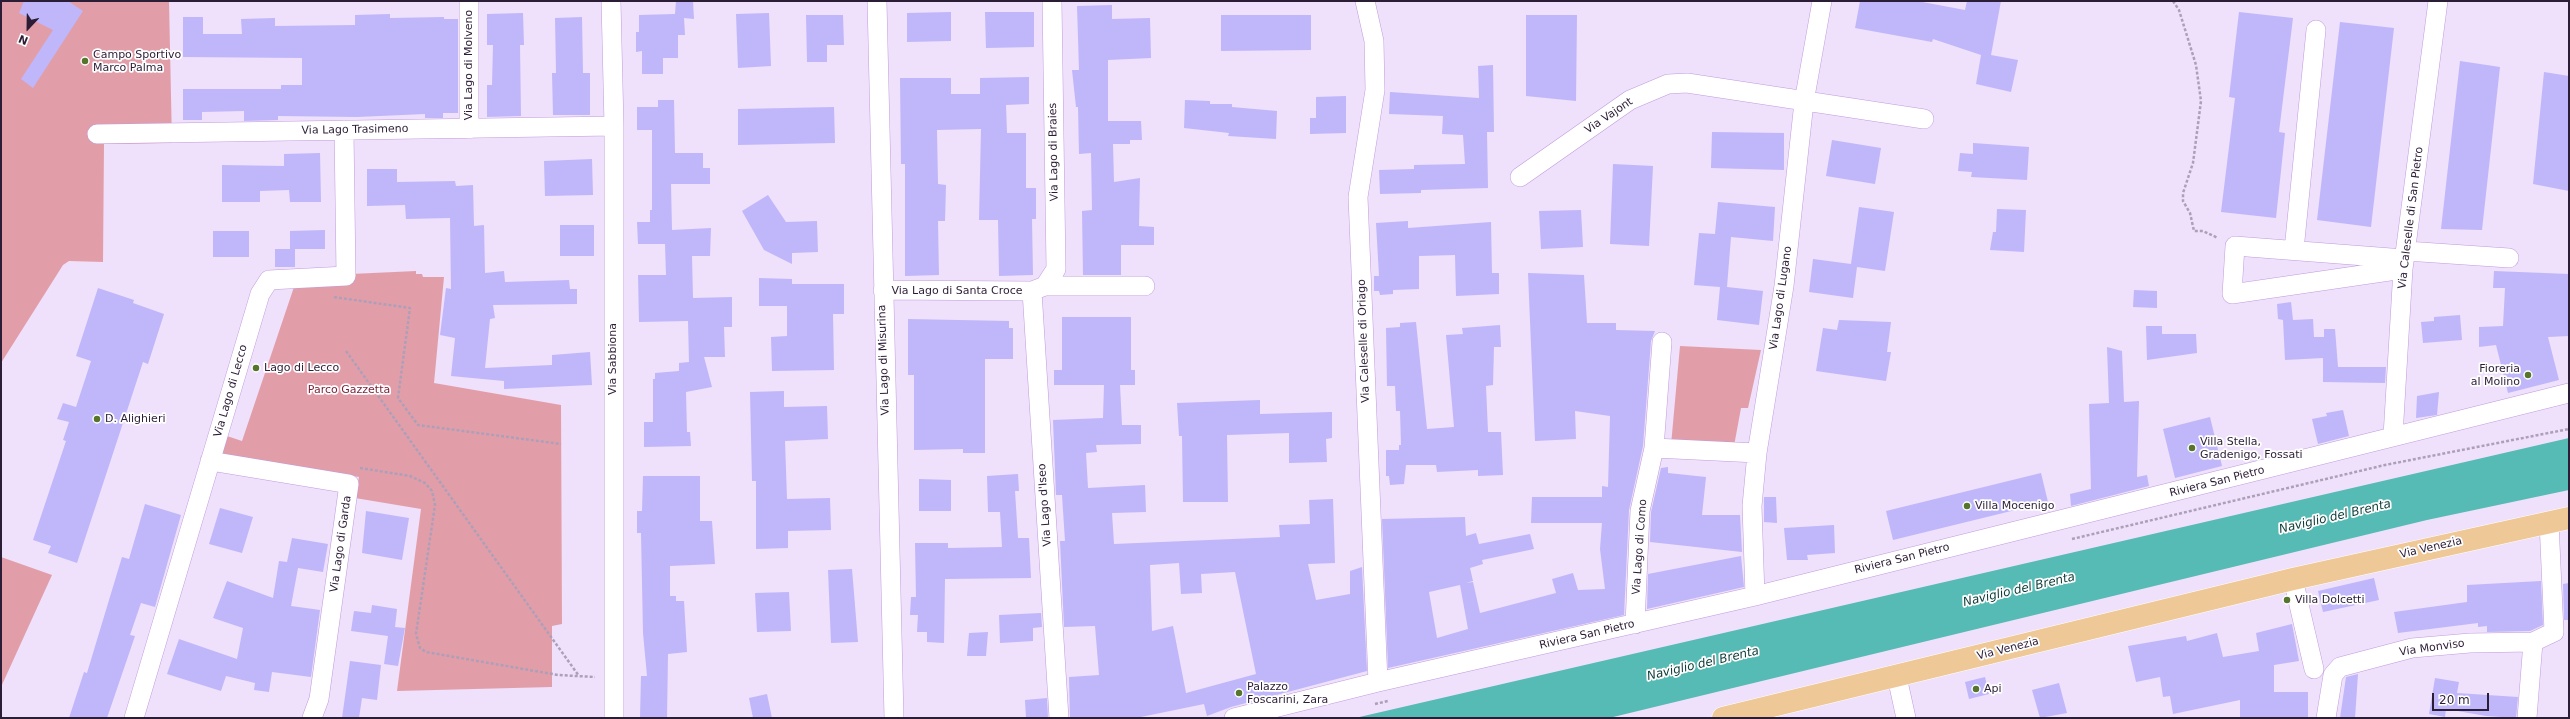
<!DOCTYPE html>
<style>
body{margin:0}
#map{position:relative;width:2570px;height:719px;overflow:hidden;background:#efe0fb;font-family:"DejaVu Sans",sans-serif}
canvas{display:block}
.frame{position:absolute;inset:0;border:2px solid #2c1d36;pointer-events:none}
.north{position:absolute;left:8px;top:8px;width:40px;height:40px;-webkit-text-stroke:3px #fff;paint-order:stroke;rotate:202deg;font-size:11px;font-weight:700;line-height:16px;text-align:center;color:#2c1d36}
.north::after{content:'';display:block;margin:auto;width:14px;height:18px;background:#2c1d36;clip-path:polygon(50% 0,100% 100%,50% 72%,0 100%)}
.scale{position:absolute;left:2432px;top:693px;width:57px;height:18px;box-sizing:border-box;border:2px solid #2c1d36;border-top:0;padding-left:5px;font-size:12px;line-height:14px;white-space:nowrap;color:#2c1d36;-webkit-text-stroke:3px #fff;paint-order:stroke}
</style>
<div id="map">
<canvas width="2570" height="719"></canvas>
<div class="frame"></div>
<div class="north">N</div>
<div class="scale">20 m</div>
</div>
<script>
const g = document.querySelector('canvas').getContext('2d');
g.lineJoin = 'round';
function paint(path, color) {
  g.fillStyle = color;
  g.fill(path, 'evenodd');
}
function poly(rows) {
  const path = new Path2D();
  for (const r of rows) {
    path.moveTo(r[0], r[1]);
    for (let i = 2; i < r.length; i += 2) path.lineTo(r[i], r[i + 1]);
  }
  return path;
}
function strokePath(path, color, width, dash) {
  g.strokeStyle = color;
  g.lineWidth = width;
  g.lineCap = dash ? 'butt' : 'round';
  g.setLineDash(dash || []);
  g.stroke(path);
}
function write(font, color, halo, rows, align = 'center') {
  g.font = font + ' "DejaVu Sans",sans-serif';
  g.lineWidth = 3.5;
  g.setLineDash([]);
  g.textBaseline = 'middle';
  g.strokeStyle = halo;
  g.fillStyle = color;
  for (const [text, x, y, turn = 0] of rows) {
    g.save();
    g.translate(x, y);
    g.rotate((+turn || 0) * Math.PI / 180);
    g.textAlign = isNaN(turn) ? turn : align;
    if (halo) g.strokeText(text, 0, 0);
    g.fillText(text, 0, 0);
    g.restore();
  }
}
paint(poly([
 [1,1,169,1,172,143,104,144,103,262,69,261,63,265,1,363],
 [416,271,416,274,422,274,423,277,444,277,434,383,561,405,562,624,552,626,552,687,397,691,421,509,355,498,359,477,221,454,227,436,242,441,294,287,351,274],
 [1680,346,1761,350,1748,408,1741,408,1734,446,1671,445],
 [1,557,52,575,1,687]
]), '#e29ea8');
paint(poly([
 [2569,438,2569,490,2427,520,1609,718,1355,718]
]), '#56bbb4');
paint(poly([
 [24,1,68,1,83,11,33,88,21,79,53,30,19,13],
 [676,1,693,1,694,19,684,18,685,35,678,35,678,58,663,58,663,74,642,74,642,51,636,52,636,32,639,32,639,15,675,14],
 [1860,1,1917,1,1965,10,1967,1,2001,1,1991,55,2018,60,2011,92,1976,84,1981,55,1933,39,1932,42,1855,28],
 [1112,5,1112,19,1150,18,1151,58,1108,60,1108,121,1141,121,1142,140,1130,140,1130,144,1113,144,1114,182,1140,178,1139,226,1154,227,1154,245,1121,245,1121,275,1083,275,1082,211,1092,210,1091,153,1079,154,1078,107,1076,107,1072,70,1079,70,1077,6],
 [951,12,951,41,907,42,907,13],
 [985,12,1034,12,1034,47,986,48],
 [2239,12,2293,18,2279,132,2285,133,2276,218,2221,212,2235,98,2229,97],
 [523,13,524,45,520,45,521,116,487,117,487,85,492,85,493,45,487,45,487,14],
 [769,13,771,66,738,68,736,14],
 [390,14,390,18,444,17,444,19,458,19,458,113,443,113,443,118,425,118,425,114,357,117,278,116,278,120,244,121,244,111,202,112,202,120,183,120,183,89,281,89,281,85,302,85,302,58,183,57,183,17,203,17,203,34,242,34,241,19,275,18,275,26,355,25,355,15],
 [806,15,843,15,844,45,827,45,827,62,807,62],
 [1221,15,1311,15,1311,50,1221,51],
 [1526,15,1577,15,1576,101,1526,96],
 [582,17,583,73,590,73,590,115,553,115,552,73,556,73,555,18],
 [2340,22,2394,28,2371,227,2317,220],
 [2460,61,2500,67,2482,230,2441,229],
 [1493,65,1494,132,1487,132,1488,188,1421,190,1421,193,1380,194,1379,170,1414,169,1414,165,1465,164,1463,135,1442,134,1443,116,1389,114,1390,92,1479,98,1478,66],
 [2544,72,2569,76,2569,191,2533,184],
 [1029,77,1029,104,1006,105,1007,133,1026,133,1026,188,1036,188,1036,219,1032,219,1033,275,999,276,998,220,979,220,981,129,937,130,938,184,946,185,945,221,938,221,939,275,905,276,905,164,901,164,900,78,951,78,951,94,980,94,980,78],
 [1346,96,1346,133,1310,134,1310,118,1316,118,1316,97],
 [658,100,674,100,675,153,703,153,703,168,710,168,710,184,671,184,672,230,711,228,710,256,692,256,693,298,732,297,732,327,724,327,725,357,704,357,712,387,686,392,687,432,690,432,691,446,644,447,644,422,653,422,653,379,655,379,655,373,679,371,679,363,689,362,688,321,639,322,638,275,666,275,665,244,638,244,637,222,650,222,650,210,652,210,652,130,637,130,637,107,658,107],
 [1185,100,1210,101,1210,104,1232,104,1232,107,1277,111,1276,139,1228,136,1229,133,1184,128],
 [834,107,835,143,738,145,738,109],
 [1712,132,1784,133,1784,170,1711,168],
 [1832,140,1881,148,1875,184,1826,176],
 [1973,143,2029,147,2027,180,1971,177,1972,172,1958,171,1960,153,1973,154],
 [320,153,321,202,290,202,289,190,260,191,260,202,222,202,222,165,284,166,284,154],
 [592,159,593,195,545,196,544,161],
 [1613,164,1653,166,1649,246,1610,244],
 [367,169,397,169,397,182,455,181,456,186,473,185,474,226,484,225,485,273,504,271,505,282,569,280,570,289,577,289,577,304,493,305,495,318,490,319,485,368,552,365,552,355,590,352,592,385,504,389,504,381,451,376,455,338,440,335,446,288,451,289,450,218,406,219,405,205,367,206],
 [768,195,786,222,817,221,818,252,792,253,792,264,764,250,742,211],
 [1718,202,1775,207,1773,241,1731,237,1727,287,1763,291,1759,325,1717,320,1720,287,1694,285,1699,233,1715,234],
 [1859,207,1894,212,1885,271,1857,267,1853,298,1809,292,1813,259,1851,264],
 [1997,209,2026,210,2024,252,1990,250,1993,232,1996,232],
 [1581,210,1583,247,1541,249,1539,211],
 [1408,221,1408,228,1491,222,1492,273,1499,273,1499,294,1456,296,1455,255,1419,256,1419,289,1393,290,1393,294,1380,295,1379,291,1374,291,1374,276,1379,276,1376,223],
 [560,225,594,225,594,256,560,256],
 [325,230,325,249,290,249,290,231],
 [213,231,249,231,249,257,213,257],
 [275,249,295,249,295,267,275,267],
 [2494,271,2569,274,2569,336,2548,337,2559,380,2508,393,2496,345,2479,347,2479,327,2503,326,2505,288,2493,288],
 [1528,273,1584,275,1587,323,1616,323,1616,330,1655,331,1651,341,1643,446,1629,510,1624,615,1388,668,1382,519,1465,517,1466,536,1476,533,1479,544,1530,534,1534,549,1482,560,1483,564,1470,568,1473,581,1466,583,1473,582,1480,613,1556,593,1552,579,1573,573,1578,590,1605,589,1600,549,1602,523,1531,523,1532,497,1602,497,1602,486,1608,487,1610,416,1575,411,1576,439,1535,441],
 [1460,585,1468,629,1437,638,1429,592],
 [759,278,792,279,792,284,844,284,844,314,833,314,834,370,772,371,771,337,787,336,787,306,759,306],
 [98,288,134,300,133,303,164,314,148,364,143,362,77,563,48,553,51,546,33,540,66,441,63,440,69,422,57,419,63,403,76,407,91,361,76,356],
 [2134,290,2157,291,2157,308,2133,307],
 [2291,302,2293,320,2313,319,2314,337,2324,337,2324,329,2335,329,2338,367,2386,367,2385,383,2323,382,2323,358,2285,360,2283,320,2278,319,2277,304],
 [2460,315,2462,340,2423,343,2421,322,2434,321,2434,317],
 [1062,317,1131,317,1131,370,1135,370,1135,385,1120,385,1122,425,1141,425,1141,444,1096,445,1097,452,1086,453,1088,488,1145,485,1146,512,1112,513,1114,544,1280,537,1279,525,1310,524,1309,500,1333,499,1335,563,1308,564,1316,600,1350,594,1350,571,1362,567,1367,671,1231,707,1207,716,1204,704,1136,718,1070,718,1069,677,1099,675,1095,626,1064,627,1060,541,1065,541,1062,495,1056,495,1053,420,1103,418,1104,385,1054,385,1054,370,1062,370],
 [1179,563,1181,594,1202,593,1201,574,1235,572,1256,674,1186,693,1173,626,1152,631,1150,565],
 [908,319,1009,321,1009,328,1013,328,1013,359,985,359,985,453,963,453,963,449,914,450,914,375,908,375],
 [1839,320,1891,322,1887,352,1891,352,1886,381,1816,371,1823,328,1837,330],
 [1416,322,1427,429,1454,427,1446,335,1463,334,1462,328,1500,325,1501,347,1494,347,1493,385,1486,386,1488,432,1501,432,1503,475,1478,476,1478,470,1437,472,1436,465,1406,465,1404,484,1390,485,1389,476,1386,476,1386,450,1399,450,1399,445,1401,445,1400,411,1396,411,1395,386,1387,386,1386,328,1400,327,1400,323],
 [2146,326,2162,326,2162,334,2196,334,2197,353,2147,360],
 [2107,347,2122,351,2124,402,2139,401,2137,477,2147,475,2149,486,2071,506,2070,494,2091,489,2089,404,2109,403],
 [784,391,784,407,827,406,828,439,785,441,787,499,830,498,831,530,788,531,788,548,756,549,756,481,752,481,750,392],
 [2439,392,2437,415,2416,418,2417,396],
 [1260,400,1260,414,1332,412,1332,438,1326,439,1327,462,1289,463,1289,433,1227,435,1228,502,1183,502,1182,436,1179,436,1177,403],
 [2343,410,2349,436,2318,444,2312,419,2327,416,2326,413],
 [2210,417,2222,466,2175,478,2163,429],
 [1668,467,1668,473,1706,477,1702,515,1740,515,1742,552,1650,542,1651,512,1661,468],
 [2041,473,2048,502,1893,540,1886,511],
 [1018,474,1019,491,1015,491,1018,538,1029,538,1031,578,945,579,944,643,927,642,927,632,917,632,918,615,910,615,911,597,916,597,915,543,948,543,948,548,1002,547,1000,512,988,512,987,476],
 [643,476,700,476,700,521,712,521,715,564,670,566,670,596,676,596,676,601,684,601,687,652,668,654,667,718,640,718,641,676,647,676,643,633,641,533,637,533,637,511,642,511],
 [919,479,951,480,951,511,919,511],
 [1764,497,1776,497,1777,523,1764,522],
 [145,504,181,515,155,607,141,603,130,635,135,636,107,718,69,718,84,672,87,673,122,557,129,559],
 [220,508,253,517,242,553,209,544],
 [366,511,409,518,402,560,362,553],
 [1834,525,1835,553,1807,555,1808,560,1787,560,1784,528],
 [292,538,328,544,323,572,298,568,291,606,320,610,311,677,272,672,269,692,254,690,255,683,226,676,221,691,167,674,179,639,237,659,243,628,213,618,227,581,273,598,279,561,287,562],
 [1741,556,1744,587,1647,609,1648,574],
 [852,569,858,642,831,643,828,570],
 [2374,578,2379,600,2323,612,2318,591],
 [2541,581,2543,625,2530,631,2487,632,2487,626,2478,627,2478,623,2398,633,2394,612,2467,602,2467,585],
 [2569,583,2569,620,2564,620,2563,584],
 [789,592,791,631,757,632,755,593],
 [372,605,397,609,395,627,405,628,398,666,384,664,388,636,351,631,354,611,371,613],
 [1041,613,1042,627,1033,628,1033,641,1000,643,999,615],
 [2292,624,2299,661,2274,665,2274,692,2308,692,2308,718,2240,718,2240,700,2173,714,2170,696,2163,697,2160,677,2136,682,2128,646,2186,636,2187,641,2217,633,2223,657,2259,651,2256,633],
 [988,632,986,656,967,656,969,633],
 [350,661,381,665,377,700,362,698,359,718,342,718],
 [2358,674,2355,718,2340,718,2346,677],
 [1985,677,1989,694,1969,699,1965,682],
 [2435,678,2459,682,2457,693,2518,697,2516,718,2486,716,2446,709,2445,717,2429,714],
 [2059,683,2067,713,2040,718,2032,690],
 [767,694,772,718,753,718,749,698],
 [1047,698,1048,718,1026,718,1025,700]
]), '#bfb7fa');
const minor = poly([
 [469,1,469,129],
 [611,1,614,126,614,718],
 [877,1,894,718],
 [1365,1,1374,41,1375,90,1358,197,1378,682],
 [97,134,614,126],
 [1520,177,1630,100,1668,84,1687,83,1924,119],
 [2294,250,2316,30],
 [2406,251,2509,258],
 [2403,269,2232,294,2235,246,2404,259],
 [1045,286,1145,286],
 [883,290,1032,291,1045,286,1056,269,1052,1],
 [1032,291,1059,718],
 [2393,436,2403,269,2438,1],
 [1654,448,1757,453],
 [210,461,349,484,319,699,312,718],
 [2293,579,2314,669],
 [1755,596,1752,506,1757,453,1784,286,1804,102,1822,1],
 [1635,624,1640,511,1654,448,1662,342],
 [1897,677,1906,718],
 [134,718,260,294,269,280,346,276,344,130],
 [1234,718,1378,682,1755,596,2569,393],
 [2326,718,2333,675,2340,667,2412,648,2470,643,2533,642],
 [2527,718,2533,642,2554,632,2549,522]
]);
const major = poly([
 [1723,718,2293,579,2569,518]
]);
strokePath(minor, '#c09bdc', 20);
strokePath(major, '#fff', 23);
strokePath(poly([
 [2173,1,2179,10,2196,65,2201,101,2193,163,2183,193,2183,201,2190,213,2194,231,2203,231,2218,238],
 [334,297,410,308,398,398,418,425,561,444],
 [346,351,579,676],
 [360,468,410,476,425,483,432,491,435,505,416,634,420,648,426,652,558,675,595,677],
 [2072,539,2385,465,2569,429],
 [1375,704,1388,701]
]), '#ae9fb9', 2.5, [3, 2]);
strokePath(minor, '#fff', 19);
strokePath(major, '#efc897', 22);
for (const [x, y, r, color] of [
 [85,61,4,"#55752c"],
 [256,368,4,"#55752c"],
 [2528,375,4,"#55752c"],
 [97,419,4,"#55752c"],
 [2192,448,4,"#55752c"],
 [1967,506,4,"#55752c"],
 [2287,600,4,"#55752c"],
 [1976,689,4,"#55752c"],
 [1239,693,4,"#55752c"]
]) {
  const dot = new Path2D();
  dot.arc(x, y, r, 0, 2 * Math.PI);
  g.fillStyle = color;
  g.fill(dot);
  strokePath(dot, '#fff', 1.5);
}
write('11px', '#2c1d36', '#fff', [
 ["Campo Sportivo",93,55],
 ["Marco Palma",93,68],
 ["Lago di Lecco",264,368],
 ["Fioreria",2520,369,"right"],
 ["al Molino",2520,382,"right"],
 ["D. Alighieri",105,419],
 ["Villa Stella,",2200,442],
 ["Gradenigo, Fossati",2200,455],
 ["Villa Mocenigo",1975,506],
 ["Villa Dolcetti",2295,600],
 ["Palazzo",1247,687],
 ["Foscarini, Zara",1247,700],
 ["Api",1984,689]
], 'left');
write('11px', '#2c1d36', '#fff', [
 ["Via Lago di Molveno",469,65,-90],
 ["Via Vajont",1609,116,-34],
 ["Via Lago Trasimeno",355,130,-1],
 ["Via Lago di Braies",1054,152,-91],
 ["Via Caleselle di San Pietro",2411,218,-83],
 ["Via Lago di Santa Croce",957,291],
 ["Via Lago di Lugano",1781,298,-82],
 ["Via Caleselle di Oriago",1364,341,-92],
 ["Via Sabbiona",613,359,-90],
 ["Via Lago di Misurina",884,360,-92],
 ["Via Lago di Lecco",231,391,-74],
 ["Riviera San Pietro",2217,482,-14],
 ["Via Lago d'Iseo",1045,505,-94],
 ["Via Lago di Garda",341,544,-82],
 ["Via Lago di Como",1640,547,-86],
 ["Via Venezia",2431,548,-13],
 ["Riviera San Pietro",1902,559,-14],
 ["Riviera San Pietro",1587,635,-13],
 ["Via Monviso",2432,648,-8],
 ["Via Venezia",2008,649,-14]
]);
write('11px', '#781e35', '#fff', [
 ["Parco Gazzetta",349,390]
]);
write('italic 12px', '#093a37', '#fff', [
 ["Naviglio del Brenta",2335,517,-13],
 ["Naviglio del Brenta",2019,590,-13],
 ["Naviglio del Brenta",1703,664,-13]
]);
</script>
